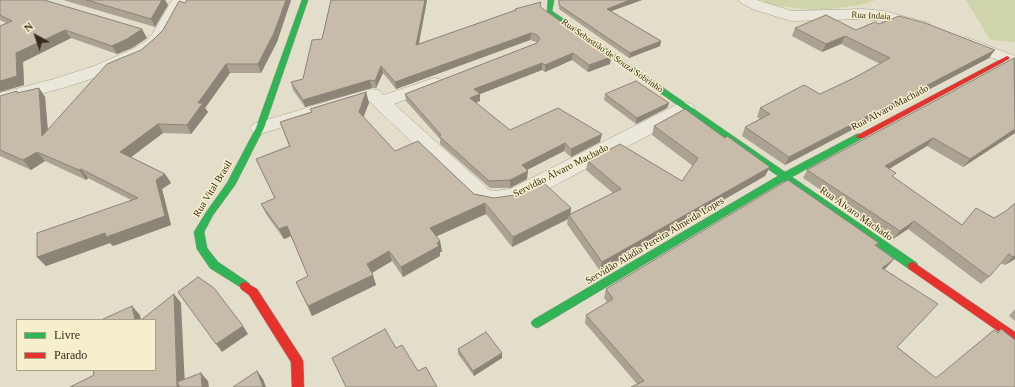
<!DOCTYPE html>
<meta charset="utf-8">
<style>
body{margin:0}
#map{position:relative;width:1015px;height:387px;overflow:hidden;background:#e3dec9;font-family:Georgia,serif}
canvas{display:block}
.legend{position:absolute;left:16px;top:319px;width:140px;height:52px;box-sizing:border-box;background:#f6efcd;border:1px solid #a9a186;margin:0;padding:5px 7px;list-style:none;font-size:12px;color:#362b1b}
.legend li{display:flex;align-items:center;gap:8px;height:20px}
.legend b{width:20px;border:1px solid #a9a186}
.north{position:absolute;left:16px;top:16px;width:40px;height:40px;-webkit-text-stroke:3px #f6efcd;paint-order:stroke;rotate:320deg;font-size:11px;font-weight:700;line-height:16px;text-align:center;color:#362b1b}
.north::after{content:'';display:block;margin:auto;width:14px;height:18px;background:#362b1b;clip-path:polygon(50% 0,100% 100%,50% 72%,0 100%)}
</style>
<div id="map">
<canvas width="1015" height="387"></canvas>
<ul class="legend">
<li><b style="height:5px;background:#30b455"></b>Livre</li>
<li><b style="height:5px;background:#e5322d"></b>Parado</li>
</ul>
<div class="north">N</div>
</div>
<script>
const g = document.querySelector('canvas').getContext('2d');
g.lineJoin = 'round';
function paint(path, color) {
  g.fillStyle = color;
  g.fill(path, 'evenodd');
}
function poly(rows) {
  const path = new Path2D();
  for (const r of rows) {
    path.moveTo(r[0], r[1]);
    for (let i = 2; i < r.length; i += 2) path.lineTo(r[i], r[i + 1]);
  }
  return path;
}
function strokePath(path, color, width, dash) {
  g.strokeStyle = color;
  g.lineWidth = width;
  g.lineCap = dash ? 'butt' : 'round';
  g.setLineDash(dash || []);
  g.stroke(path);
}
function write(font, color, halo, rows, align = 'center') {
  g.font = font + ' Georgia,serif';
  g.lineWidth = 3;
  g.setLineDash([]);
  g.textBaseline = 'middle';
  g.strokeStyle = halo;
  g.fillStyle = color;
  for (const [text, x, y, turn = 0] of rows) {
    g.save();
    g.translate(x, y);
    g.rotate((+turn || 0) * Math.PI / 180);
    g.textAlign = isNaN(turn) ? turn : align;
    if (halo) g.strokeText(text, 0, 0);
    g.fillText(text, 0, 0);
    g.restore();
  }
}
paint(poly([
 [763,0,876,0,860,5,815,11,767,4],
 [966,0,1015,0,1015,42,990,40]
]), '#cfd4ab');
const street = poly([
 [172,0,186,0,166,38,158,47,145,57,106,74,66,87,0,105,0,93,54,79,94,66,133,49,146,41,153,33,172,0],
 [739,0,757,0,792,11,863,9,884,11,929,23,931,26,929,29,923,31,884,21,863,19,791,21,755,10,741,3,739,0],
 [966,37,1015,56,1015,67,960,45,958,42,960,39,966,37],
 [434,78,440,79,443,83,440,87,394,104,484,185,489,190,494,191,510,189,678,104,685,102,692,104,694,108,692,112,522,203,494,207,475,203,369,101,260,134,253,132,250,128,253,124,366,90,372,89,378,90,384,95,434,78]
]);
const fast = poly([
 [302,0,308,0,264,128,235,185,213,215,204,232,207,248,218,262,249,283,250,286,249,289,245,290,210,268,197,249,194,232,207,211,227,183,256,128,302,0],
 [548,0,554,0,552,11,785,172,857,134,863,134,864,136,863,138,792,177,917,263,918,266,917,269,913,270,909,269,784,181,541,326,537,328,533,326,531,323,533,320,778,176,547,13,548,0]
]);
const jam = poly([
 [1007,56,1009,57,1009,59,863,138,857,138,856,136,1007,56],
 [913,262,1015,332,1015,343,909,269,908,266,909,263,913,262],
 [245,282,257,289,301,357,303,361,304,387,292,387,291,362,249,295,241,289,240,286,241,283,245,282]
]);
strokePath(street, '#a8a293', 1);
strokePath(fast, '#979283', 1);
strokePath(jam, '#979283', 1);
paint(street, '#ebe8db');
paint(fast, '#30b455');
paint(jam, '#e5322d');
paint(poly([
 [0,0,147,38,132,48,117,54,71,38,23,62,24,85,0,92,0,26,6,23,0,20],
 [63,0,165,0,168,5,155,27],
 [187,0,291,0,277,42,261,73,230,73,205,108,208,112,191,134,163,133,131,157,165,174,171,183,162,189,171,225,113,246,110,243,46,266,37,257,131,200,88,178,86,180,45,161,31,170,0,156,0,96,19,93,39,88,45,97,48,130,141,50,154,39,163,30],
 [331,0,427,0,419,44,514,11,515,9,540,6,543,9,611,57,610,64,588,72,572,60,545,72,542,70,480,94,480,101,476,103,510,130,600,142,571,157,564,151,527,170,527,179,510,188,490,188,440,144,440,139,406,101,405,94,537,43,536,42,530,40,396,89,383,73,376,88,372,88,305,107,293,90,291,82,303,79,322,39],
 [559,0,642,0,611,11,661,41,660,46,629,58,559,9],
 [879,24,989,58,785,165,742,136,745,127,760,119,757,117,760,108,820,94,854,78,880,64,841,44,822,52,792,36,795,28,856,30],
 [1015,58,1015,133,963,167,927,146,889,169,893,177,962,225,976,208,994,218,1006,211,1015,203,1015,259,1005,265,1001,263,989,277,981,284,908,229,893,239,803,178,807,170],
 [366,92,369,103,363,117,395,151,474,194,494,198,571,208,570,214,613,193,586,170,588,161,682,181,693,166,652,135,654,126,725,138,770,167,765,176,600,271,567,224,568,219,512,247,486,214,436,236,440,241,442,252,440,252,440,256,403,277,392,261,372,273,376,285,312,316,296,282,308,276,291,236,284,239,266,214,261,204,275,199,256,159,289,146,280,122,311,112,310,109],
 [605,94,669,103,667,108,636,124,604,100],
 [879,243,876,246,887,267,884,269,897,347,936,378,1001,329,1015,387,637,384,585,323,586,315,607,302,604,298,606,289],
 [1015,309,1015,321,1009,316],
 [458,349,502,358,474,376,458,354]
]), '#aba292');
paint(poly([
 [162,0,165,0,168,5,155,27,151,19],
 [286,0,291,0,277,42,261,73,258,64],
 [425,0,427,0,417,52,416,45],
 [630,0,642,0,606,13,607,9],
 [142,29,147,38,132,48,117,54,112,46],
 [65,30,71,38,23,62,24,85,0,92,0,81,16,53],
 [531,33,530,40,396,89,395,82],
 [845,36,841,44,822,52,826,44],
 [661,41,660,46,629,58,630,53],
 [995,50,989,58,785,165,789,157],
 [573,53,572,60,545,72,545,65],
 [611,57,610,64,588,72,589,65],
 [542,63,542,70,480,94,480,101,470,105,470,98,474,89],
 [226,64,230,73,205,108,208,112,191,134,187,125,198,103],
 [381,66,383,73,376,88,375,81],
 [370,80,372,88,305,107,303,100],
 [39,88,45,97,49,145,42,136],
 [366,92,369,103,361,123,359,112],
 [669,103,667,108,636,124,637,118],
 [158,124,163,133,126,161,120,152],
 [1015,129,1015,133,963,167,970,159],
 [602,134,600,142,571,157,571,149],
 [933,138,927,146,879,175,885,166],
 [565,143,564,151,521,173,522,165],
 [37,152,45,161,31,170,23,160],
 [770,167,765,176,600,271,602,262],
 [81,169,88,178,86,180,79,170],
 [528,171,527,179,510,188,510,180],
 [165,174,171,183,162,189,171,225,113,246,110,243,46,266,37,257,105,233,156,180],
 [485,203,486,214,431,239,430,228],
 [571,208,570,217,569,215,568,219,512,247,513,237],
 [914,221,908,229,893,239,900,231],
 [287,226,291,236,284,239,279,229],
 [440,241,442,252,440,252,440,256,403,277,401,267],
 [389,251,392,261,370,274,367,264],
 [1015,256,1015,259,1005,265,1013,257],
 [894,259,887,267,875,277,882,268],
 [373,275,376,285,312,316,308,306],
 [174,294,181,303,185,387,177,387],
 [132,306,140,315,141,320,135,320],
 [243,326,248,334,222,352,216,344],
 [502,353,502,358,474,376,473,371],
 [257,371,263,379,266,387,263,387],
 [201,373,208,381,209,387,202,387]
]), '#8b8477');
const building = poly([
 [0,0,44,0,142,29,127,39,112,46,65,30,16,53,17,76,0,81,0,26,12,21,0,15,0,0],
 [87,0,162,0,151,19,87,0],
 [187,0,286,0,274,33,258,64,226,64,198,103,203,103,187,125,158,124,120,152,165,174,156,180,165,216,106,237,105,233,37,257,37,233,138,198,81,169,79,170,37,152,23,160,0,150,0,96,17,91,17,93,39,88,42,136,107,64,141,50,154,39,163,30,179,1,185,3,187,0],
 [331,0,425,0,416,45,516,10,515,9,541,2,540,6,543,9,611,57,589,65,573,53,545,65,542,63,474,89,480,94,470,98,510,130,558,108,602,134,571,149,565,143,522,165,528,171,510,180,489,181,439,136,441,135,405,94,537,43,540,38,537,35,531,33,395,82,381,66,375,81,370,80,303,100,291,82,303,79,312,40,322,39,331,0],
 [559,0,630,0,607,9,661,41,630,53,559,5,559,0],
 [826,15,856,30,875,22,879,24,899,16,925,23,995,50,789,157,745,127,770,114,760,108,804,85,820,94,854,78,890,58,845,36,826,44,795,28,826,15],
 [1014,58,1015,129,970,159,933,138,885,166,896,173,892,176,962,225,976,208,994,218,1006,211,1015,203,1015,256,1013,257,1009,254,989,277,914,221,900,231,807,170,1014,58],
 [636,81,669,103,637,118,605,94,636,81],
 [366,92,359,112,395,151,418,141,474,194,494,198,522,194,544,183,571,208,513,237,485,203,430,228,440,241,437,243,439,246,401,267,389,251,367,264,373,275,308,306,296,282,308,276,287,226,279,229,261,204,275,198,256,159,290,146,280,122,312,112,310,109,366,92],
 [685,109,725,138,727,136,770,167,602,262,569,215,621,189,588,161,620,144,682,181,698,158,654,126,685,109],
 [788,180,879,243,875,245,894,259,882,268,938,304,897,347,936,378,994,330,998,333,1001,329,1015,340,1015,387,631,387,644,381,586,315,613,299,606,289,788,180],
 [198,277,214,288,243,326,216,344,178,292,198,277],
 [174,294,177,387,70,387,94,375,93,370,155,370,155,320,141,320,174,294],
 [132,306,135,320,101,320,132,306],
 [385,329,396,348,402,345,418,371,426,367,437,387,346,387,332,358,385,329],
 [486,332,502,353,473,371,458,349,486,332],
 [257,371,263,387,233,387,257,371],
 [201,373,202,387,180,387,177,382,201,373]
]);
paint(building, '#c7bcaa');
strokePath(building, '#8b8477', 1);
write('9px', '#362b1b', '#f6efcd', [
 ["Rua Indaia",871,16,3],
 ["Rua Sebastião de Souza Sobrinho",612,56,35]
]);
write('10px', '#362b1b', '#f6efcd', [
 ["Rua Alvaro Machado",890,108,-28],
 ["Servidão Álvaro Machado",561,171,-27],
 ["Rua Vital Brasil",213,189,-58],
 ["Rua Álvaro Machado",856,214,35],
 ["Servidão Aládia Pereira Almeida Lopes",655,241,-31]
]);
</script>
